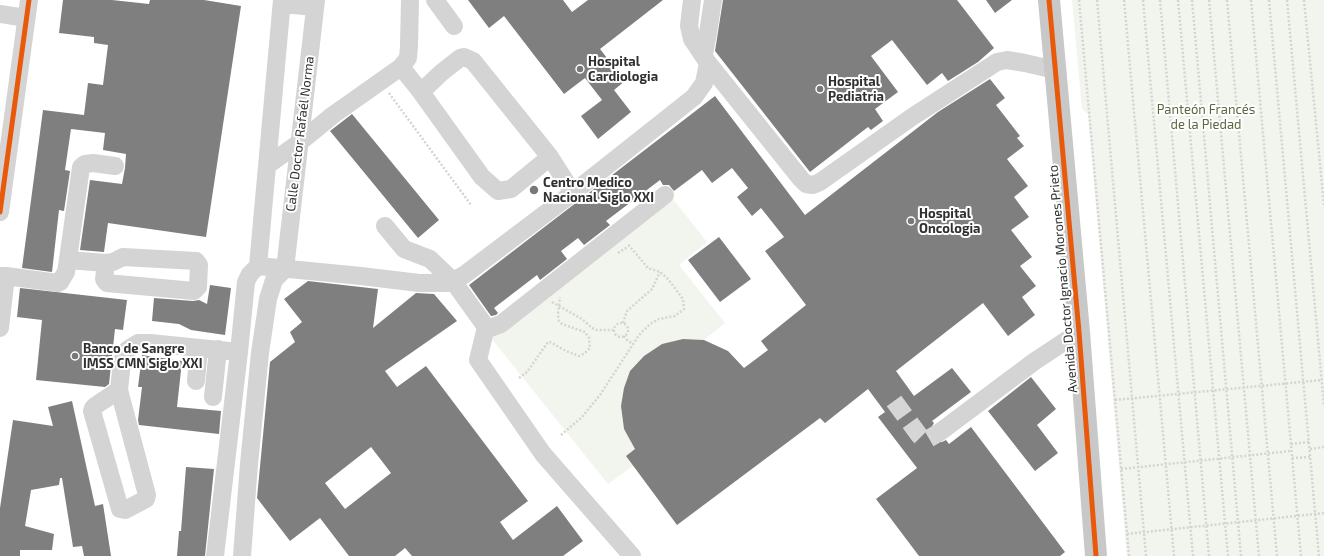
<!DOCTYPE html>
<meta charset="utf-8">
<style>
body{margin:0}
canvas{display:block;background:#fff}
</style>
<canvas width="1324" height="556"></canvas>
<script>
const g = document.querySelector('canvas').getContext('2d');
g.lineJoin = 'round';
function paint(path, color) {
  g.fillStyle = color;
  g.fill(path, 'evenodd');
}
function poly(rows) {
  const path = new Path2D();
  for (const r of rows) {
    if (r.length === 3) {
      path.moveTo(r[0] + r[2], r[1]);
      path.arc(r[0], r[1], r[2], 0, 2 * Math.PI);
      continue;
    }
    path.moveTo(r[0], r[1]);
    for (let i = 2; i < r.length; i += 2) path.lineTo(r[i], r[i + 1]);
  }
  return path;
}
function strokePath(path, color, width, dash) {
  g.strokeStyle = color;
  g.lineWidth = width;
  g.lineCap = dash ? 'butt' : 'round';
  g.setLineDash(dash || []);
  g.stroke(path);
}
function write(font, color, halo, rows, align = 'center') {
  g.font = font + ' "Exo 2",sans-serif';
  g.lineWidth = 4;
  g.setLineDash([]);
  g.textBaseline = 'middle';
  g.strokeStyle = halo;
  g.fillStyle = color;
  for (const [text, x, y, turn = 0] of rows) {
    g.save();
    g.translate(x, y);
    g.rotate((+turn || 0) * Math.PI / 180);
    g.textAlign = isNaN(turn) ? turn : align;
    if (halo) g.strokeText(text, 0, 0);
    g.fillText(text, 0, 0);
    g.restore();
  }
}
paint(poly([
 [1072,0,1324,0,1324,556,1127,556,1088,114,1082,109],
 [665,189,707,242,679,265,725,323,704,340,683,339,662,344,644,356,630,371,624,388,621,406,624,429,635,449,633,466,608,484,487,333]
]), '#f2f5ed');
paint(poly([
 [63,0,112,0,149,4,150,0,204,0,241,6,206,237,108,223,104,252,80,250,90,180,122,184,125,168,126,154,103,150,105,133,71,129,65,170,70,171,64,211,59,210,52,272,22,268,43,110,84,115,88,83,103,85,108,45,94,43,94,37,59,33],
 [468,0,563,0,572,12,588,0,663,0,600,49,625,81,614,90,631,112,598,139,581,116,602,100,585,78,564,94,504,16,489,28],
 [723,0,957,0,994,48,978,62,948,81,942,73,927,85,892,40,871,56,898,92,875,109,883,121,871,130,868,127,810,172,715,51],
 [986,0,1012,0,995,13],
 [990,79,1005,98,996,105,1020,136,1017,138,1024,146,1007,159,1028,186,1014,197,1029,217,1011,230,1032,257,1020,266,1036,286,1022,297,1035,315,1008,336,983,303,896,371,914,396,952,368,971,392,932,421,934,423,931,428,930,433,931,438,936,442,942,442,946,440,949,444,971,427,1065,552,1060,556,919,556,876,499,917,468,878,417,885,412,868,389,825,423,820,418,677,525,626,456,635,449,624,429,621,406,624,388,630,371,644,356,662,344,683,339,704,340,728,351,744,368,768,350,761,341,806,305,765,251,784,237,761,208,752,216,737,197,748,188,732,168,712,183,702,170,674,191,669,185,663,185,660,180,606,221,610,225,584,245,578,238,561,251,567,259,540,280,537,275,494,308,498,313,496,315,491,316,469,285,715,96,805,215,938,112],
 [352,114,439,220,418,238,330,131],
 [719,237,751,279,720,302,688,260],
 [308,281,378,289,373,328,416,293,434,294,457,321,385,371,397,387,426,366,528,501,500,522,513,540,557,506,583,541,563,556,412,556,405,548,395,556,349,556,320,518,290,541,257,498,270,362,295,342,290,332,302,322,284,299],
 [371,447,391,473,345,509,325,483],
 [210,285,231,288,225,335,191,330,179,324,152,321,154,298,193,301,199,300,207,304],
 [20,288,127,300,123,330,115,329,109,384,105,387,36,380,42,320,17,317],
 [142,355,182,361,177,407,221,411,219,434,139,425,138,420,142,387,138,387],
 [1031,377,1056,409,1037,425,1058,453,1035,471,988,411],
 [72,401,95,506,103,504,111,556,84,556,82,546,73,547,62,478,60,478,59,485,31,490,25,526,54,534,52,550,20,550,20,556,0,556,0,508,13,420,53,426,48,407],
 [186,467,214,469,205,556,177,556,179,531,181,531]
]), '#7f7f7f');
strokePath(poly([
 [894,401,919,435,923,439,928,439,940,432]
]), '#d6d6d6', 18, [18, 9]);
strokePath(poly([
 [1079,0,1129,556],
 [1097,0,1146,556],
 [1124,0,1174,556],
 [1143,0,1193,556],
 [1160,0,1209,556],
 [1178,0,1228,556],
 [1192,0,1241,556],
 [1209,0,1259,556],
 [1227,0,1277,556],
 [1251,0,1301,556],
 [1269,0,1319,556],
 [1287,0,1324,406],
 [1304,0,1324,205],
 [389,93,471,205],
 [618,253,629,246],
 [552,302,582,319,592,328,597,330,614,330],
 [623,323,627,311,652,289,660,272],
 [621,330,7],
 [624,336,628,341,633,344],
 [519,378,527,372,548,342,550,342,566,351,579,356,585,353,590,348,589,338,585,332,562,324,559,321,558,314,560,297],
 [1115,400,1322,380],
 [561,435,582,417,600,395,639,335,650,324,659,319,675,316,684,309,683,299,668,279,660,272,648,268,627,243],
 [1291,444,1309,442],
 [1310,449,1324,447],
 [1292,458,1310,457],
 [1121,469,1291,451],
 [1127,534,1324,513]
]), '#d4d4d4', 2.5, [2, 2]);
strokePath(poly([
 [435,0,454,26],
 [692,0,689,26,692,39,708,63,801,179,806,184,813,185,820,182,912,117,997,62,1007,60,1025,63,1055,70],
 [282,4,315,7],
 [0,14,26,18],
 [704,54,708,33,713,0],
 [401,67,421,92,482,177,498,191,511,189,550,157,473,61,464,57,460,58,441,73,421,92],
 [550,157,566,182,574,192],
 [268,165,300,142,333,115,401,67,408,58,409,46,410,0],
 [0,212,29,0],
 [385,226,404,249,430,259,453,281,486,327,490,328,501,324,665,195],
 [68,260,106,263,113,262,123,257,196,261,199,265,198,287,194,291,107,283,104,279,106,263],
 [258,266,361,276,419,283,448,283,453,281,464,275,574,192,694,97,704,83,708,63],
 [285,269,316,0],
 [0,276,6,276,0,328],
 [6,276,58,283,60,282,66,272,67,266,81,167,85,164,93,163,115,166],
 [486,327,478,360,543,454,632,556],
 [196,381,199,348],
 [119,390,95,406,93,408,92,411,120,509,125,510,146,499,147,495,119,390,122,361,127,350,138,343,150,343,239,352],
 [213,397,218,349],
 [940,432,1035,361,1079,332],
 [215,556,239,352,246,282,250,274,258,266,282,0],
 [242,556,249,464,260,353,268,299,274,280,285,269]
]), '#d4d4d4', 18);
strokePath(poly([
 [1049,0,1079,332,1096,556]
]), '#c8c8c8', 22);
strokePath(poly([
 [1049,0,1079,332,1096,556],
 [0,212,29,0]
]), '#e8590c', 5);
for (const [x, y, r, color] of [
 [580,69,4,"#787878"],
 [820,89,4,"#787878"],
 [534,190,5,"#787878"],
 [911,221,4,"#787878"],
 [75,356,4,"#787878"]
]) {
  const dot = new Path2D();
  dot.arc(x, y, r, 0, 2 * Math.PI);
  g.fillStyle = color;
  g.fill(dot);
  strokePath(dot, '#fff', 1.5);
}
write('bold 13px', '#303030', '#fff', [
 ["Hospital",588,62],
 ["Cardiologia",588,77],
 ["Hospital",828,82],
 ["Pediatria",828,97],
 ["Centro Medico",543,183],
 ["Nacional Siglo XXI",543,198],
 ["Hospital",919,214],
 ["Oncologia",919,229],
 ["Banco de Sangre",83,349],
 ["IMSS CMN Siglo XXI",83,364]
], 'left');
write('13px', '#576a3f', '#fff', [
 ["Panteón Francés",1206,110],
 ["de la Piedad",1206,125]
]);
write('13px', '#303030', '#fff', [
 ["Calle Doctor Rafaél Norma",300,134,-83],
 ["Avenida Doctor Ignacio Morones Prieto",1063,279,-95]
]);
</script>
